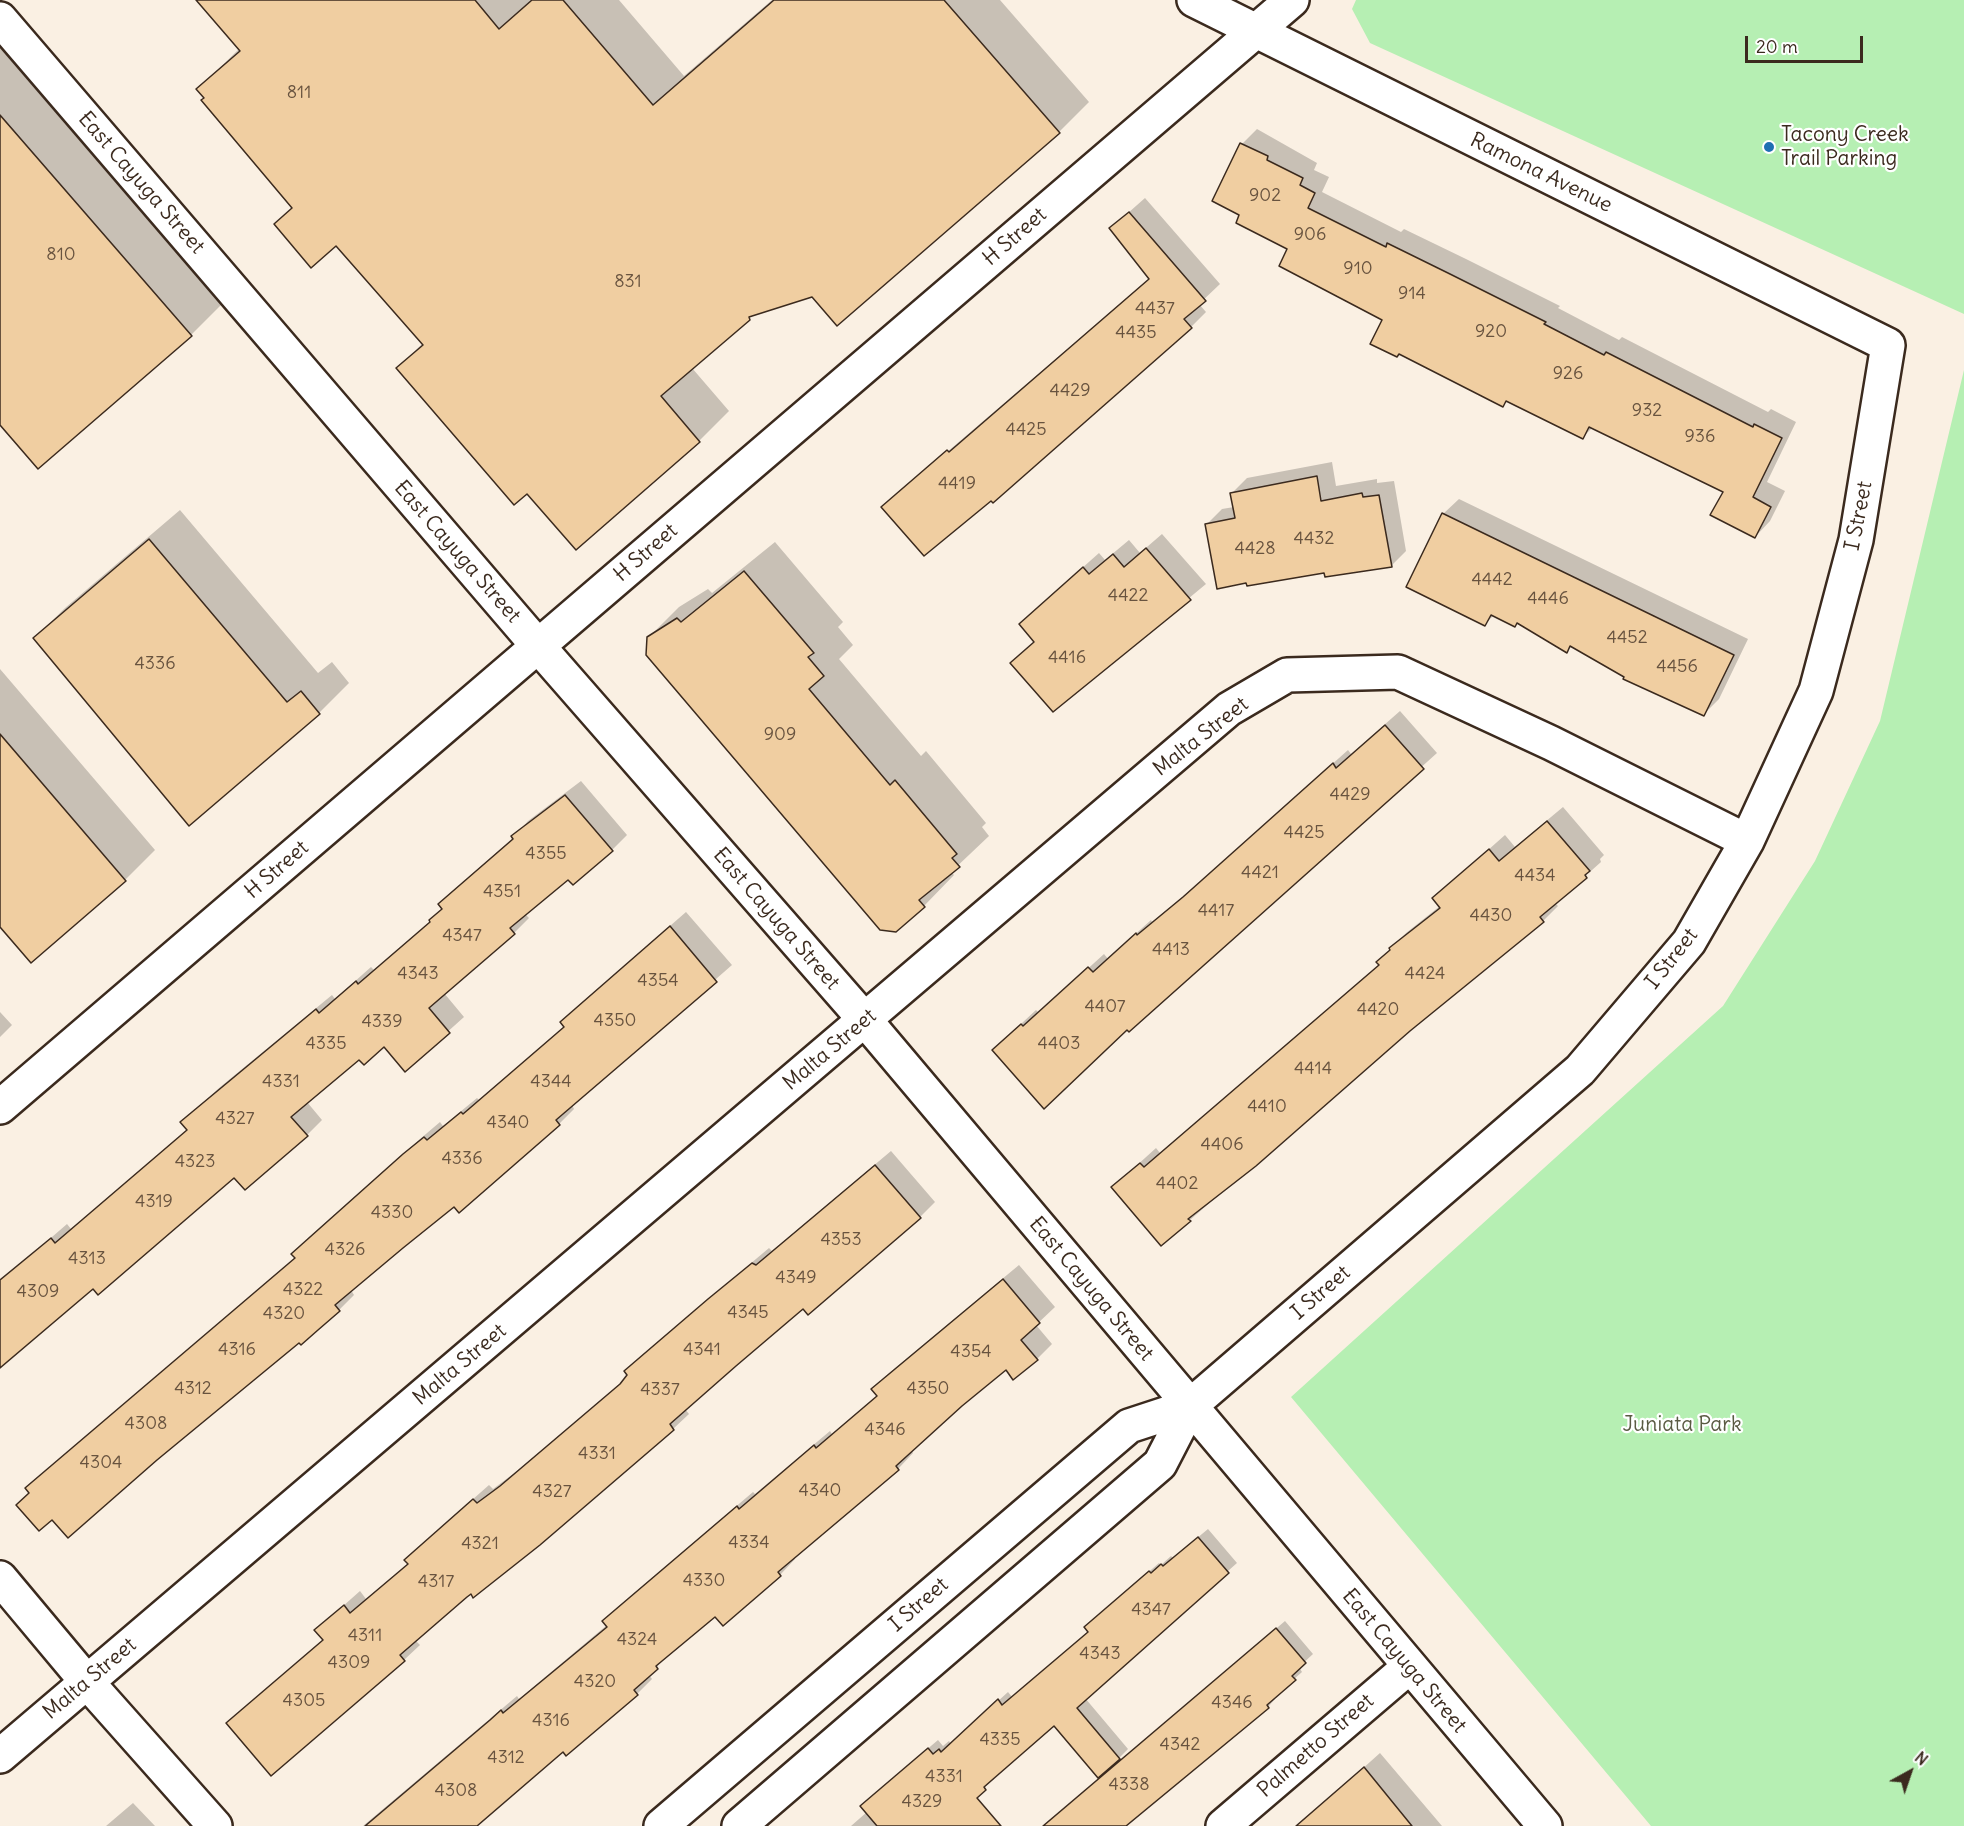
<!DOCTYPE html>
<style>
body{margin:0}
#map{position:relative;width:1964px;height:1826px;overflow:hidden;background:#faf0e3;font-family:Delius,sans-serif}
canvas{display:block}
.north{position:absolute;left:1880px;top:1742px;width:60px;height:60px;-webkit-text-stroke:4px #fff;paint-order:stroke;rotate:40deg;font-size:16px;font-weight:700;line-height:24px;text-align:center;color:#3b2a1e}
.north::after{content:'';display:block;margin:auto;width:21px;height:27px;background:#3b2a1e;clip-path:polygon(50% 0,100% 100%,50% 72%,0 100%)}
.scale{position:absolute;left:1745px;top:36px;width:118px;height:27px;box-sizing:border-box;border:3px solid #3b2a1e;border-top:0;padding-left:8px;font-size:18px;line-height:21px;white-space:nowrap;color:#3b2a1e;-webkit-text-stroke:4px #fff;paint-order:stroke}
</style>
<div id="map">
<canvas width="1964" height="1826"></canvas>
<div class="north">N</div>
<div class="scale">20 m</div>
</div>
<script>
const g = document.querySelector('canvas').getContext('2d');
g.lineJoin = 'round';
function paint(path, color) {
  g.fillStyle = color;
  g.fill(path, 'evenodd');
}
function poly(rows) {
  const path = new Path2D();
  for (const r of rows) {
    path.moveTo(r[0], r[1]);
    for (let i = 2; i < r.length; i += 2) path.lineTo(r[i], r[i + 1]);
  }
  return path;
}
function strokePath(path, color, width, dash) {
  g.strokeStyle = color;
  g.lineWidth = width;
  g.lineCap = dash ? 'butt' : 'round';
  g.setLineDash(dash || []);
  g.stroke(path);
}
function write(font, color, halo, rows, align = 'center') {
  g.font = font + ' Delius,sans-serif';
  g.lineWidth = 4.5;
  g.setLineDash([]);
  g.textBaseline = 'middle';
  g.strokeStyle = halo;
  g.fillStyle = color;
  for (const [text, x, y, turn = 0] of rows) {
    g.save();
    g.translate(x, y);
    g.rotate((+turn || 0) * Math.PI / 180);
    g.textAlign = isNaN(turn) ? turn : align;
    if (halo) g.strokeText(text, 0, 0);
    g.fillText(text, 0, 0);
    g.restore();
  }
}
paint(poly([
 [1356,0,1964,0,1964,314,1370,43,1352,9],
 [1964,370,1964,1826,1651,1826,1291,1397,1723,1006,1815,861,1880,721]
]), '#b6efb3');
paint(poly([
 [198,0,619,0,684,76,772,0,1000,0,1089,102,1059,132,812,295,754,314,692,368,729,411,699,441,576,548,527,492,398,368,423,343,336,243,276,224,293,207,198,89,239,49],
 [0,48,221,305,191,335,38,466,0,422],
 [1257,129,1317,163,1314,170,1329,177,1322,192,1401,232,1404,229,1466,259,1560,306,1558,308,1619,340,1622,337,1768,412,1771,409,1796,422,1767,482,1785,491,1770,521,1755,537,1725,491,1593,427,1583,437,1508,400,1503,405,1241,214,1242,144],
 [1145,198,1220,284,1199,304,1206,312,1191,327,883,507,1150,278,1111,228],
 [1332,462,1336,486,1377,479,1377,483,1394,481,1406,551,1391,566,1326,571,1207,524,1222,509,1234,507,1232,493,1247,478],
 [1459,499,1748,639,1719,699,1704,714,1626,676,1572,646,1567,651,1518,622,1494,615,1485,624,1443,514],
 [180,510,318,673,332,662,349,683,319,713,189,824,35,638,65,608],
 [1162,534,1206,584,1054,710,1012,663,1035,641,1036,609,1099,553,1105,560,1129,540,1140,553],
 [775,542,843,622,838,627,853,645,839,659,921,756,926,751,986,823,982,827,989,836,951,872,954,875,924,906,648,638,679,607,708,589,712,593],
 [0,669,155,850,125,880,31,961,0,925],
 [1400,711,1437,753,1129,1030,1127,1028,1008,1036,1036,1010,1039,1013,1104,954,1108,959,1151,920,1152,922,1199,883,1348,750,1351,754],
 [581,781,627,835,612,850,568,877,525,914,529,918,514,933,444,993,464,1017,405,1070,384,1045,360,1057,307,1102,322,1120,307,1135,245,1188,234,1176,93,1287,0,1366,0,1282,67,1224,71,1229,188,1129,182,1122,219,1088,332,995,335,999,371,967,374,970,431,921,443,908,440,904,455,889,514,837,528,821],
 [1563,807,1604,855,1600,859,1601,862,1555,903,1558,906,1543,921,1409,1029,1190,1220,1113,1187,1156,1148,1160,1153,1380,964,1378,962,1406,933,1440,906,1434,898,1505,835,1515,847],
 [686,912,732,965,572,1105,574,1109,559,1124,454,1204,351,1290,354,1295,339,1310,299,1340,68,1536,27,1488,296,1257,308,1238,420,1139,440,1122,443,1126,477,1098,479,1100,565,1026,562,1022,577,1007],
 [0,1012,12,1025,0,1037],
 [891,1151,935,1202,920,1217,803,1307,685,1409,689,1414,673,1429,415,1640,420,1645,404,1660,271,1774,228,1723,324,1639,316,1630,360,1591,366,1599,409,1563,421,1545,489,1485,493,1489,517,1471,627,1378,629,1375,626,1371,641,1356,769,1248,772,1251],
 [1019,1265,1055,1307,1036,1325,1052,1344,1037,1359,1006,1368,911,1450,913,1453,898,1469,793,1557,795,1559,780,1575,723,1624,715,1614,671,1652,649,1675,652,1679,637,1694,563,1750,472,1826,363,1826,517,1696,519,1699,607,1625,604,1621,619,1606,753,1492,755,1494,830,1431,832,1434,878,1395,873,1389,888,1374],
 [1208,1529,1237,1563,1085,1698,1128,1749,1119,1758,1054,1724,993,1777,994,1779,958,1812,935,1826,851,1826,867,1812,871,1797,938,1740,943,1746,949,1741,951,1744,1008,1692,1012,1697,1089,1631,1095,1618,1159,1563,1161,1565,1171,1556,1173,1558],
 [1285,1621,1313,1654,1299,1667,1302,1672,1274,1697,1275,1699,1268,1707,1123,1826,1045,1826],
 [1380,1753,1442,1826,1327,1826,1314,1812],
 [133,1803,155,1826,106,1826]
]), '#0003');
const building = poly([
 [196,0,475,0,499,29,532,0,563,0,653,105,774,0,944,0,1060,133,837,326,812,297,749,317,750,320,661,396,700,442,576,550,527,494,514,505,396,368,423,345,336,246,311,268,274,224,292,208,201,100,204,98,196,89,240,51,196,0],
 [0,115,192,336,38,469,0,425,0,115],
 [1240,143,1268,156,1267,160,1303,178,1300,185,1315,193,1308,208,1386,247,1387,243,1450,274,1546,322,1544,324,1604,355,1606,352,1753,427,1754,424,1782,438,1753,497,1771,507,1755,538,1710,515,1723,492,1589,427,1583,439,1506,401,1503,407,1399,354,1397,357,1370,344,1382,320,1279,266,1287,249,1236,223,1239,215,1212,201,1240,143],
 [1129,212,1206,301,1184,319,1192,328,993,503,991,501,924,556,881,507,947,450,949,452,1149,279,1109,228,1129,212],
 [1317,476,1321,501,1362,493,1363,497,1379,495,1392,567,1325,577,1324,573,1247,586,1246,583,1217,589,1205,524,1235,518,1230,493,1317,476],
 [1442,513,1734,655,1704,716,1623,679,1624,677,1570,646,1567,653,1517,623,1515,627,1491,615,1485,626,1406,587,1442,513],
 [149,539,287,702,301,691,320,714,189,826,33,638,149,539],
 [1146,548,1191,600,1053,712,1010,663,1034,642,1019,624,1083,567,1089,574,1113,554,1124,567,1146,548],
 [744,571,814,653,808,657,824,676,809,689,890,785,895,780,957,854,952,858,960,867,919,900,925,907,896,932,880,930,646,655,647,637,677,618,681,622,744,571],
 [1385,725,1424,769,1129,1032,1127,1030,1044,1109,992,1050,1021,1024,1023,1026,1088,967,1093,972,1136,933,1137,935,1183,897,1333,763,1336,768,1385,725],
 [0,734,126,881,31,963,0,927,0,734],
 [565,795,613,851,573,885,568,880,510,928,515,934,429,1008,450,1033,405,1072,384,1047,364,1065,359,1060,291,1117,308,1136,245,1190,234,1178,98,1295,93,1289,0,1368,0,1280,51,1238,55,1243,187,1130,180,1122,316,1009,319,1013,356,981,358,984,430,922,429,920,442,909,438,904,513,839,511,836,565,795],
 [1547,821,1590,871,1585,875,1587,878,1540,917,1544,922,1410,1031,1256,1166,1188,1219,1191,1221,1161,1246,1111,1187,1140,1163,1144,1167,1379,965,1376,962,1390,950,1389,948,1440,908,1432,898,1489,849,1499,861,1547,821],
 [670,926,717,982,556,1120,560,1125,459,1213,454,1207,403,1248,335,1305,340,1311,318,1330,301,1345,299,1343,157,1460,68,1538,52,1520,39,1531,16,1505,29,1493,25,1488,295,1258,291,1254,403,1154,424,1137,427,1140,461,1112,463,1114,564,1027,560,1022,670,926],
 [875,1165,921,1218,808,1315,803,1309,736,1366,670,1424,674,1430,540,1545,473,1598,471,1594,467,1597,400,1655,405,1661,271,1776,226,1723,323,1640,314,1630,344,1605,350,1613,408,1564,404,1560,473,1499,477,1503,500,1486,620,1384,627,1375,624,1371,708,1299,752,1263,756,1265,875,1165],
 [1003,1279,1040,1323,1021,1340,1038,1360,1013,1380,1006,1370,962,1406,896,1466,899,1470,778,1572,781,1576,723,1626,715,1617,656,1666,658,1669,634,1690,638,1695,566,1756,563,1752,477,1826,365,1826,490,1720,501,1710,503,1713,607,1627,602,1621,737,1506,739,1509,814,1445,816,1448,877,1396,871,1389,1003,1279],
 [1198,1537,1229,1573,1077,1708,1120,1759,1098,1778,1054,1726,984,1787,986,1790,977,1798,1001,1826,877,1826,860,1806,928,1748,933,1754,939,1749,941,1752,998,1699,1002,1705,1088,1632,1084,1627,1149,1571,1151,1573,1161,1564,1163,1566,1198,1537],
 [1276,1628,1306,1663,1292,1676,1296,1680,1267,1705,1269,1708,1126,1826,1043,1826,1276,1628],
 [1364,1767,1412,1826,1296,1826,1364,1767]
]);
paint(building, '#f0cea1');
strokePath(building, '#3b2a1e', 1.5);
const minor = poly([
 [0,19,538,646,865,1020,1545,1826],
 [0,1107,1292,0],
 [0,1578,87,1682,215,1826],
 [0,1756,1229,709,1287,675,1398,672,1551,743,1747,841],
 [661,1826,1129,1426,1190,1406],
 [739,1826,1160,1464,1190,1406,1580,1070,1689,942,1747,841,1816,691,1856,540,1888,345,1194,0],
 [1223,1826,1409,1667]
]);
strokePath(minor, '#3b2a1e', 38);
strokePath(minor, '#fff', 33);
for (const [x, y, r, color] of [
 [1769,147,6,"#1f6fb2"]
]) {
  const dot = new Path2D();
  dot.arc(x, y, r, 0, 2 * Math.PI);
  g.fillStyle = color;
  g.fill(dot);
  strokePath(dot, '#fff', 2);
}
write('18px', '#68533f', null, [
 ["811",299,93],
 ["902",1265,196],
 ["906",1310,235],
 ["810",61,255],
 ["910",1358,269],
 ["831",628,282],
 ["914",1412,294],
 ["4437",1155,309],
 ["920",1491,332],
 ["4435",1136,333],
 ["926",1568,374],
 ["4429",1070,391],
 ["932",1647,411],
 ["4425",1026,430],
 ["936",1700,437],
 ["4419",957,484],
 ["4432",1314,539],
 ["4428",1255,549],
 ["4442",1492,580],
 ["4422",1128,596],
 ["4446",1548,599],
 ["4452",1627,638],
 ["4416",1067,658],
 ["4336",155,664],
 ["4456",1677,667],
 ["909",780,735],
 ["4429",1350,795],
 ["4425",1304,833],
 ["4355",546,854],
 ["4421",1260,873],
 ["4434",1535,876],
 ["4351",502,892],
 ["4417",1216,911],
 ["4430",1491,916],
 ["4347",462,936],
 ["4413",1171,950],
 ["4343",418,974],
 ["4424",1425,974],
 ["4354",658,981],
 ["4407",1105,1007],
 ["4420",1378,1010],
 ["4350",615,1021],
 ["4339",382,1022],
 ["4335",326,1044],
 ["4403",1059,1044],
 ["4414",1313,1069],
 ["4331",281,1082],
 ["4344",551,1082],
 ["4410",1267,1107],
 ["4327",235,1119],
 ["4340",508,1123],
 ["4406",1222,1145],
 ["4336",462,1159],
 ["4323",195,1162],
 ["4402",1177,1184],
 ["4319",154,1202],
 ["4330",392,1213],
 ["4353",841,1240],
 ["4326",345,1250],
 ["4313",87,1259],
 ["4349",796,1278],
 ["4322",303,1290],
 ["4309",38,1292],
 ["4345",748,1313],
 ["4320",284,1314],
 ["4316",237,1350],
 ["4341",702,1350],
 ["4354",971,1352],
 ["4312",193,1389],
 ["4350",928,1389],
 ["4337",660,1390],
 ["4308",146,1424],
 ["4346",885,1430],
 ["4331",597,1454],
 ["4304",101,1463],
 ["4340",820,1491],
 ["4327",552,1492],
 ["4334",749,1543],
 ["4321",480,1544],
 ["4330",704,1581],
 ["4317",436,1582],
 ["4347",1151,1610],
 ["4311",365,1636],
 ["4324",637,1640],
 ["4343",1100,1654],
 ["4309",349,1663],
 ["4320",595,1682],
 ["4305",304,1701],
 ["4346",1232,1703],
 ["4316",551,1721],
 ["4335",1000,1740],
 ["4342",1180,1745],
 ["4312",506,1758],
 ["4331",944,1777],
 ["4338",1129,1785],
 ["4308",456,1791],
 ["4329",922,1802]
]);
write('21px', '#3b2a1e', '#fff', [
 ["Tacony Creek",1781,135],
 ["Trail Parking",1781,159]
], 'left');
write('21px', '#3b2a1e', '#fff', [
 ["Ramona Avenue",1541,173,26],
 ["East Cayuga Street",141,183,49],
 ["H Street",1015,237,-41],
 ["I Street",1859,516,-79],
 ["East Cayuga Street",457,552,49],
 ["H Street",646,553,-41],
 ["Malta Street",1201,737,-38],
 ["H Street",277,870,-41],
 ["East Cayuga Street",776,919,49],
 ["I Street",1672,959,-52],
 ["Malta Street",830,1050,-40],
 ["East Cayuga Street",1091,1289,50],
 ["I Street",1321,1293,-41],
 ["Malta Street",460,1365,-40],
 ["I Street",919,1605,-41],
 ["East Cayuga Street",1404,1661,50],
 ["Malta Street",90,1679,-40],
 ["Palmetto Street",1316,1746,-41]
]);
write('21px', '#5a5b43', '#fff', [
 ["Juniata Park",1682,1425]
]);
</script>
